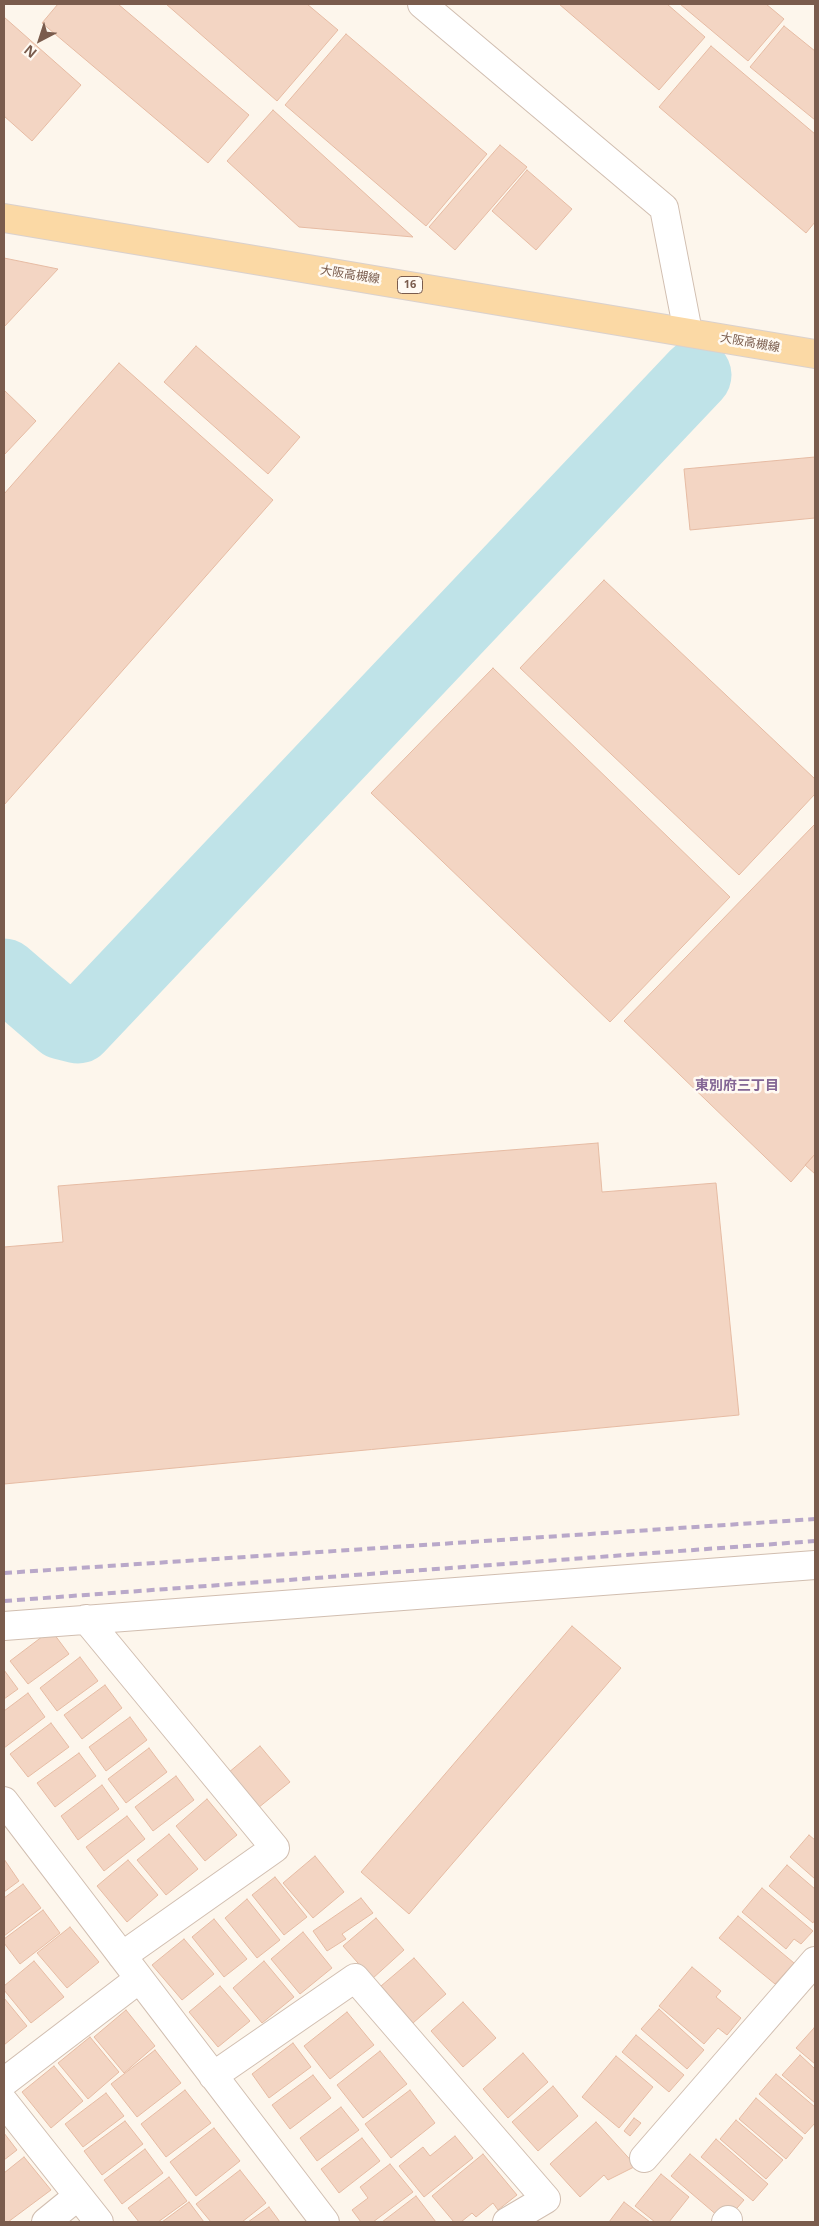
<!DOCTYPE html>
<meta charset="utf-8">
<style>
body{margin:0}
#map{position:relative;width:819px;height:2226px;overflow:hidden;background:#fdf6ec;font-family:"Open Sans",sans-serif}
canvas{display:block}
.frame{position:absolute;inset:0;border:5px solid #7a5c4d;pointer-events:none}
.north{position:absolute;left:15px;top:15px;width:50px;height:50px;-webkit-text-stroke:4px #fffaf3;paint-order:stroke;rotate:220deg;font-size:14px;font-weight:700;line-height:20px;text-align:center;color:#7a5c4d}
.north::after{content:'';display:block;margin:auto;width:18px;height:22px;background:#7a5c4d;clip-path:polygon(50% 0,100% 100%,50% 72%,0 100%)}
</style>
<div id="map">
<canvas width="819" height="2226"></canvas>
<div class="frame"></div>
<div class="north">N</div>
</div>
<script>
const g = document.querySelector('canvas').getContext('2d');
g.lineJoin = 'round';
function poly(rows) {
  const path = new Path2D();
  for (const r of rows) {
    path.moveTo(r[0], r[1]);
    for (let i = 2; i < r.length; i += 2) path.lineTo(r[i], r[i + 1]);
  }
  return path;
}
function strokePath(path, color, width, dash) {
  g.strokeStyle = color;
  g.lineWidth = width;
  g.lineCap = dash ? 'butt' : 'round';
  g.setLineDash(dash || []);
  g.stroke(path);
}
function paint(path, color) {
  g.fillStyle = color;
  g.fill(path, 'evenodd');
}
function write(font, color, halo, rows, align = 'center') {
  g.font = font + ' "Open Sans","Noto Sans JP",sans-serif';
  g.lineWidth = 5;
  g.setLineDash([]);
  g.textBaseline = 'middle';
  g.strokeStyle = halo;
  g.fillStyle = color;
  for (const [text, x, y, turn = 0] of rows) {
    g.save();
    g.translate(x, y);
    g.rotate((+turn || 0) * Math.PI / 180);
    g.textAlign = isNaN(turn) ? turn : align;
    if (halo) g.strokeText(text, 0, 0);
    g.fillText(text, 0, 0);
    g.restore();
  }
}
strokePath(poly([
 [4,974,62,1024,78,1028,696,375]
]), '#bfe3e8', 71);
const building = poly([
 [58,4,118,4,249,115,208,163,42,23,58,4],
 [166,4,307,4,338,30,277,101,166,4],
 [559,4,667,4,705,37,659,90,559,4],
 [680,4,766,4,784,19,748,61,680,4],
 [4,17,81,85,32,141,4,116,4,17],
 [784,26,815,51,815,120,750,67,784,26],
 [346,34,487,154,426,226,285,105,346,34],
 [711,46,815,134,815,222,806,233,659,107,711,46],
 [273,110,413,237,299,227,227,161,273,110],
 [500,145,527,167,455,250,429,227,500,145],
 [527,170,572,209,536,250,492,211,527,170],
 [4,258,58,269,4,327,4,258],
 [196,346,300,437,268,474,164,382,196,346],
 [119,363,273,500,4,805,4,494,119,363],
 [4,390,36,421,4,455,4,390],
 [815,457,815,518,690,530,684,469,815,457],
 [604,580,815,779,815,794,739,875,520,668,604,580],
 [493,668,730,897,610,1022,371,793,493,668],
 [815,824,815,1154,791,1182,624,1021,815,824],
 [598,1143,602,1192,716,1183,739,1415,4,1484,4,1247,63,1242,58,1186,598,1143],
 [815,1154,815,1174,805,1165,815,1154],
 [572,1626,621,1668,409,1914,361,1872,572,1626],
 [51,1630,69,1654,28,1684,10,1661,51,1630],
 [80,1657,98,1681,57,1711,40,1688,80,1657],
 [4,1670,18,1689,4,1699,4,1670],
 [105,1685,122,1708,82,1739,64,1715,105,1685],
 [28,1693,45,1717,4,1748,4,1711,28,1693],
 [130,1717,147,1740,106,1771,89,1747,130,1717],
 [51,1723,69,1747,28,1777,10,1754,51,1723],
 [260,1746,290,1782,258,1808,228,1773,260,1746],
 [149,1748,167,1772,126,1803,108,1779,149,1748],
 [79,1753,96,1776,55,1807,37,1783,79,1753],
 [176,1776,194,1800,153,1831,135,1807,176,1776],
 [102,1785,119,1809,78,1840,61,1816,102,1785],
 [207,1799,237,1835,205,1861,176,1826,207,1799],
 [127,1816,145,1839,104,1871,86,1847,127,1816],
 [169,1834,198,1869,166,1895,137,1860,169,1834],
 [809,1835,815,1840,815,1879,790,1857,809,1835],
 [315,1856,344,1892,313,1918,283,1883,315,1856],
 [4,1859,19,1881,4,1892,4,1859],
 [128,1860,158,1895,127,1922,97,1886,128,1860],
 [787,1865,815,1889,815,1919,813,1923,769,1886,787,1865],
 [275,1877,307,1917,284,1935,252,1895,275,1877],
 [23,1884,41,1908,4,1936,4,1898,23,1884],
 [762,1888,813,1931,801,1944,794,1939,786,1949,742,1912,762,1888],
 [361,1898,373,1913,342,1934,346,1939,327,1951,313,1931,361,1898],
 [247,1899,280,1940,257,1958,225,1918,247,1899],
 [43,1910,60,1933,20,1964,4,1943,4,1939,43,1910],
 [738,1916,794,1963,775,1984,719,1938,738,1916],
 [376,1918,404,1950,372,1979,343,1946,376,1918],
 [214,1919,247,1959,224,1977,192,1937,214,1919],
 [70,1927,99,1962,67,1988,37,1953,70,1927],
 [303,1932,332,1968,300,1994,271,1959,303,1932],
 [184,1939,214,1974,182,2000,152,1965,184,1939],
 [414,1958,446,1994,413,2023,381,1986,414,1958],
 [34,1961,64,1997,31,2023,4,1990,4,1986,34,1961],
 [264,1961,294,1997,262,2023,233,1988,264,1961],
 [692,1967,721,1991,716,1997,741,2018,727,2035,718,2028,704,2044,659,2006,692,1967],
 [220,1986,250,2021,218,2047,189,2012,220,1986],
 [4,1998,27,2026,4,2045,4,1998],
 [463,2002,496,2038,463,2067,431,2031,463,2002],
 [659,2009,704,2050,687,2069,641,2029,659,2009],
 [126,2010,155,2046,124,2073,94,2037,126,2010],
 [347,2012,374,2045,330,2079,304,2046,347,2012],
 [814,2028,815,2029,815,2064,796,2048,814,2028],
 [636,2035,684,2075,669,2092,622,2052,636,2035],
 [90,2037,119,2072,88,2099,58,2063,90,2037],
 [293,2043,311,2067,269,2098,252,2074,293,2043],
 [155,2050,181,2083,137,2117,111,2084,155,2050],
 [380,2051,407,2084,363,2118,337,2085,380,2051],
 [523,2053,548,2082,508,2118,483,2089,523,2053],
 [800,2055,815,2069,815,2103,782,2075,800,2055],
 [616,2056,653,2087,619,2128,582,2097,616,2056],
 [54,2066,83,2101,51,2128,22,2092,54,2066],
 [776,2074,815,2107,815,2123,805,2134,759,2094,776,2074],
 [313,2075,331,2098,290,2129,272,2105,313,2075],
 [553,2086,578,2116,538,2151,512,2122,553,2086],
 [185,2090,211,2123,166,2157,141,2124,185,2090],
 [410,2090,435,2123,391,2158,365,2124,410,2090],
 [106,2093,124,2116,83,2147,65,2124,106,2093],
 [756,2098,803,2138,786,2159,739,2119,756,2098],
 [341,2107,359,2130,317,2161,300,2138,341,2107],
 [634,2118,641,2123,630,2136,624,2131,634,2118],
 [736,2120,783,2160,766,2179,720,2139,736,2120],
 [125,2121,143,2144,102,2175,84,2151,125,2121],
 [596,2122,636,2166,608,2180,604,2175,580,2197,550,2164,596,2122],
 [214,2128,240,2161,196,2196,170,2162,214,2128],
 [4,2133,17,2150,4,2160,4,2133],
 [455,2136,473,2158,424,2197,399,2166,423,2147,430,2156,455,2136],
 [362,2138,380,2161,339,2193,321,2169,362,2138],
 [716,2139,768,2184,753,2201,701,2157,716,2139],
 [145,2149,163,2173,122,2204,104,2180,145,2149],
 [483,2154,517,2195,498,2210,493,2203,476,2217,472,2213,461,2222,454,2222,432,2196,483,2154],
 [690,2154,744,2200,725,2222,671,2176,690,2154],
 [24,2157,51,2190,8,2222,5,2222,4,2220,4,2173,24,2157],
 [390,2164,413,2192,373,2222,361,2222,352,2210,368,2198,360,2187,390,2164],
 [240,2170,266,2203,242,2222,211,2222,196,2204,240,2170],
 [661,2174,689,2197,669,2222,655,2222,635,2206,661,2174],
 [169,2177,187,2201,158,2222,139,2222,128,2208,169,2177],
 [416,2196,436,2222,382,2222,416,2196],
 [189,2202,204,2222,162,2222,189,2202],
 [624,2202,650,2222,609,2222,624,2202],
 [269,2207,280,2222,248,2222,269,2207]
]);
paint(building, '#f3d5c3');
strokePath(building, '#e6bba3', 1);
const minor = poly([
 [422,4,664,208,688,332],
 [86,1619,275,1848,122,1956],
 [4,1626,815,1565],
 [4,1801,325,2222],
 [213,2076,355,1978,546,2199,507,2222],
 [4,2082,139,1979],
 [4,2102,99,2222],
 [644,2158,815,1961],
 [46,2222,78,2196],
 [726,2222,728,2220]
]);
const major = poly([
 [4,218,815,354]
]);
strokePath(minor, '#d1beb0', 30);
strokePath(major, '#dad1cd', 30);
strokePath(minor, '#fff', 28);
strokePath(major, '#fbd9a5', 28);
strokePath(poly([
 [4,1573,815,1519],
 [4,1601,815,1541]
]), '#b9a8c9', 4, [8, 5]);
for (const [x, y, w] of [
 [410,285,25]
]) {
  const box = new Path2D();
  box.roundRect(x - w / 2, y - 8.5, w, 17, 4);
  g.fillStyle = '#fffaf3';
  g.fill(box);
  strokePath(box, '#7a5c4d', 1);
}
write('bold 11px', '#7a5c4d', null, [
 ["16",410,285]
]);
write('12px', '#7a5c4d', '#fffaf3', [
 ["大阪高槻線",350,275,9],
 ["大阪高槻線",750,343,10]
]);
write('bold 14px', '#846695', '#fffaf3', [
 ["東別府三丁目",737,1086]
]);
</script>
